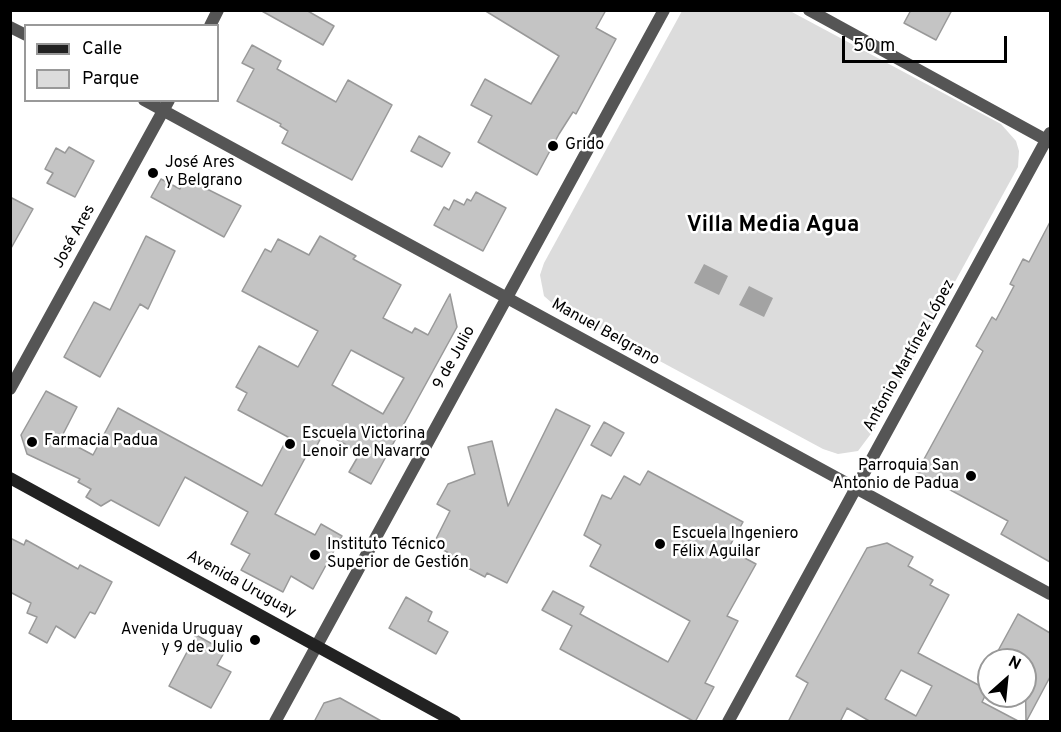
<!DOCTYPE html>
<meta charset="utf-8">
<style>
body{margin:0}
#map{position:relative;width:1061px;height:732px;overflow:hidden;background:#fff;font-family:Overpass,sans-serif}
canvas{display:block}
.frame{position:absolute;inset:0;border:12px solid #000;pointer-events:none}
.legend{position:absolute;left:24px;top:24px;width:195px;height:78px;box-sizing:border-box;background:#fff;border:2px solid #999;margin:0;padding:8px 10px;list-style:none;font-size:18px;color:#000}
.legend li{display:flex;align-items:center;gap:12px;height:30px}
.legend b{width:30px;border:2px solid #999}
.north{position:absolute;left:977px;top:648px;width:60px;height:60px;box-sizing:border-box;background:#fff;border:2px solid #999;border-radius:50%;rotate:27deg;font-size:16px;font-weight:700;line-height:24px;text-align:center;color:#000}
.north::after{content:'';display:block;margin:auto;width:21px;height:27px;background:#000;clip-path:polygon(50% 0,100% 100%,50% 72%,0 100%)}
.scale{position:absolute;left:842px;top:36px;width:165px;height:27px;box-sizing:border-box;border:3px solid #000;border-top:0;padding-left:8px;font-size:18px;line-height:21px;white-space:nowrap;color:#000;-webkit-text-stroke:4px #fff;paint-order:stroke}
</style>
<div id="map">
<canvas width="1061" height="732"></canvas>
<div class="frame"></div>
<ul class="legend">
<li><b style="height:8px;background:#222"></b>Calle</li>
<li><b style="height:16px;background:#dcdcdc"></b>Parque</li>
</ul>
<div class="north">N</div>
<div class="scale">50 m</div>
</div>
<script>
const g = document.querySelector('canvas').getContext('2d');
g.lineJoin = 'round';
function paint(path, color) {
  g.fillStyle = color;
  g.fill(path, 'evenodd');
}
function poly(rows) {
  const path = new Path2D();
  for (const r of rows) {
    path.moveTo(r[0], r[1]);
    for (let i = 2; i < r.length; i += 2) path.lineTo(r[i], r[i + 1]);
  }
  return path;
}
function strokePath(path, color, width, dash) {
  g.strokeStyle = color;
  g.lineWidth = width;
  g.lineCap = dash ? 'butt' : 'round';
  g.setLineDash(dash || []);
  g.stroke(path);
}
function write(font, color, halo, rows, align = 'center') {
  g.font = font + ' Overpass,sans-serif';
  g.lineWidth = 5;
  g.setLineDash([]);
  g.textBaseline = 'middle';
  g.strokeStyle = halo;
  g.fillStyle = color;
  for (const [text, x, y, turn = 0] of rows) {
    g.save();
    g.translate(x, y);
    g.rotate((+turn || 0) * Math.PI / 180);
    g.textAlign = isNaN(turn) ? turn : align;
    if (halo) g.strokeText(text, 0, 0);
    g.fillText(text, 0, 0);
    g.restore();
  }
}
paint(poly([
 [682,11,790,11,1001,124,1016,141,1019,151,1018,167,873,431,858,451,838,454,823,449,552,303,544,296,540,275,544,263]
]), '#dcdcdc');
paint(poly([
 [704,264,728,276,719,295,694,283],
 [749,286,773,298,764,317,739,305]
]), '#a3a3a3');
const building = poly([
 [260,10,306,10,334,26,323,45,260,10],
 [484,10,606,10,596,28,616,39,576,114,573,112,559,134,537,175,478,142,492,116,471,105,485,79,531,104,559,56,484,10],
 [911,10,952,10,936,40,904,23,911,10],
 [252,45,281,61,277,69,336,102,348,80,392,105,352,180,282,143,288,131,280,126,281,124,237,101,254,69,242,63,252,45],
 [419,136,450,153,442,167,411,151,419,136],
 [69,147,94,161,75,197,47,183,53,173,45,169,56,148,65,153,69,147],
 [185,178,241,206,224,237,151,197,161,179,180,189,185,178],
 [476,192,506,208,483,251,434,225,444,207,449,210,454,200,464,205,467,199,471,201,476,192],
 [10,197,33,209,10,250,10,197],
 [1050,222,1050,562,1001,534,1008,521,917,472,983,351,976,346,992,317,996,320,1014,286,1010,284,1023,259,1029,262,1050,222],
 [146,236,175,251,148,309,140,304,100,377,64,357,94,302,110,310,146,236],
 [320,236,356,256,353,259,401,285,383,318,412,333,415,328,428,335,450,294,457,327,371,484,349,472,360,453,324,432,314,451,310,449,275,514,315,535,321,524,342,536,313,589,291,576,283,592,241,570,250,554,231,544,248,512,185,477,159,526,111,500,101,506,86,497,91,489,78,482,80,479,27,454,21,435,46,391,77,407,61,438,93,455,118,408,262,486,288,437,238,410,247,393,236,387,259,346,298,367,318,331,242,291,265,249,271,252,278,239,309,255,320,236],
 [351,350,404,378,383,414,332,385,351,350],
 [556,409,590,426,507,583,487,573,485,577,449,558,451,554,433,545,450,511,437,504,448,484,475,474,468,447,492,441,508,506,556,409],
 [604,422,624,433,611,456,591,445,604,422],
 [648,471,743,522,728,549,756,564,727,616,738,621,705,683,714,687,695,722,560,649,572,626,542,610,553,591,584,607,580,614,668,662,690,621,590,566,601,545,584,535,602,495,611,499,624,476,640,485,648,471],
 [10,538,24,545,26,540,78,569,80,565,112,582,95,614,90,612,75,638,56,626,47,643,29,633,37,617,27,613,31,603,10,592,10,538],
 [887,543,913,557,908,566,933,580,930,585,949,595,918,653,988,690,982,702,1020,722,871,722,847,708,840,722,788,722,808,683,796,676,867,548,887,543],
 [901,670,932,686,916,716,885,699,901,670],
 [406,597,432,612,428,621,448,632,436,654,389,628,406,597],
 [1018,614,1050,633,1050,677,1026,722,1025,660,993,660,1018,614],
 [196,635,225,651,217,665,231,672,211,708,169,686,196,635],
 [340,698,383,722,314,722,324,703,340,698]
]);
paint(building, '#c4c4c4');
strokePath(building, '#999', 1.5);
strokePath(poly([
 [809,10,1050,142],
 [210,26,218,10],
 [10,27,26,35],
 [144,100,1050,594],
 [10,389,169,100],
 [275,722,664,10],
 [728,722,1050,133]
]), '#555', 12);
strokePath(poly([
 [10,478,455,722]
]), '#222', 12);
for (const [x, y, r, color] of [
 [553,146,6,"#000"],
 [153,173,6,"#000"],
 [32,442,6,"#000"],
 [290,444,6,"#000"],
 [971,476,6,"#000"],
 [660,544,6,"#000"],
 [315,555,6,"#000"],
 [255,640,6,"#000"]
]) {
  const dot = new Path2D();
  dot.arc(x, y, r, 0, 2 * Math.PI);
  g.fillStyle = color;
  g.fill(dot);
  strokePath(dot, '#fff', 2);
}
write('16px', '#000', '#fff', [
 ["Grido",565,146],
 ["José Ares",165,164],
 ["y Belgrano",165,182],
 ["Escuela Victorina",302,435],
 ["Lenoir de Navarro",302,453],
 ["Farmacia Padua",44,442],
 ["Parroquia San",959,467,"right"],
 ["Antonio de Padua",959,485,"right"],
 ["Escuela Ingeniero",672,535],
 ["Félix Aguilar",672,553],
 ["Instituto Técnico",327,546],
 ["Superior de Gestión",327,564],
 ["Avenida Uruguay",243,631,"right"],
 ["y 9 de Julio",243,649,"right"]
], 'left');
write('16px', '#000', '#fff', [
 ["José Ares",75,237,-61],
 ["Manuel Belgrano",605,333,29],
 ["Antonio Martínez López",910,356,-61],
 ["9 de Julio",455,358,-61],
 ["Avenida Uruguay",241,585,29]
]);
write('bold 22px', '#000', '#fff', [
 ["Villa Media Agua",773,227]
]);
</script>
